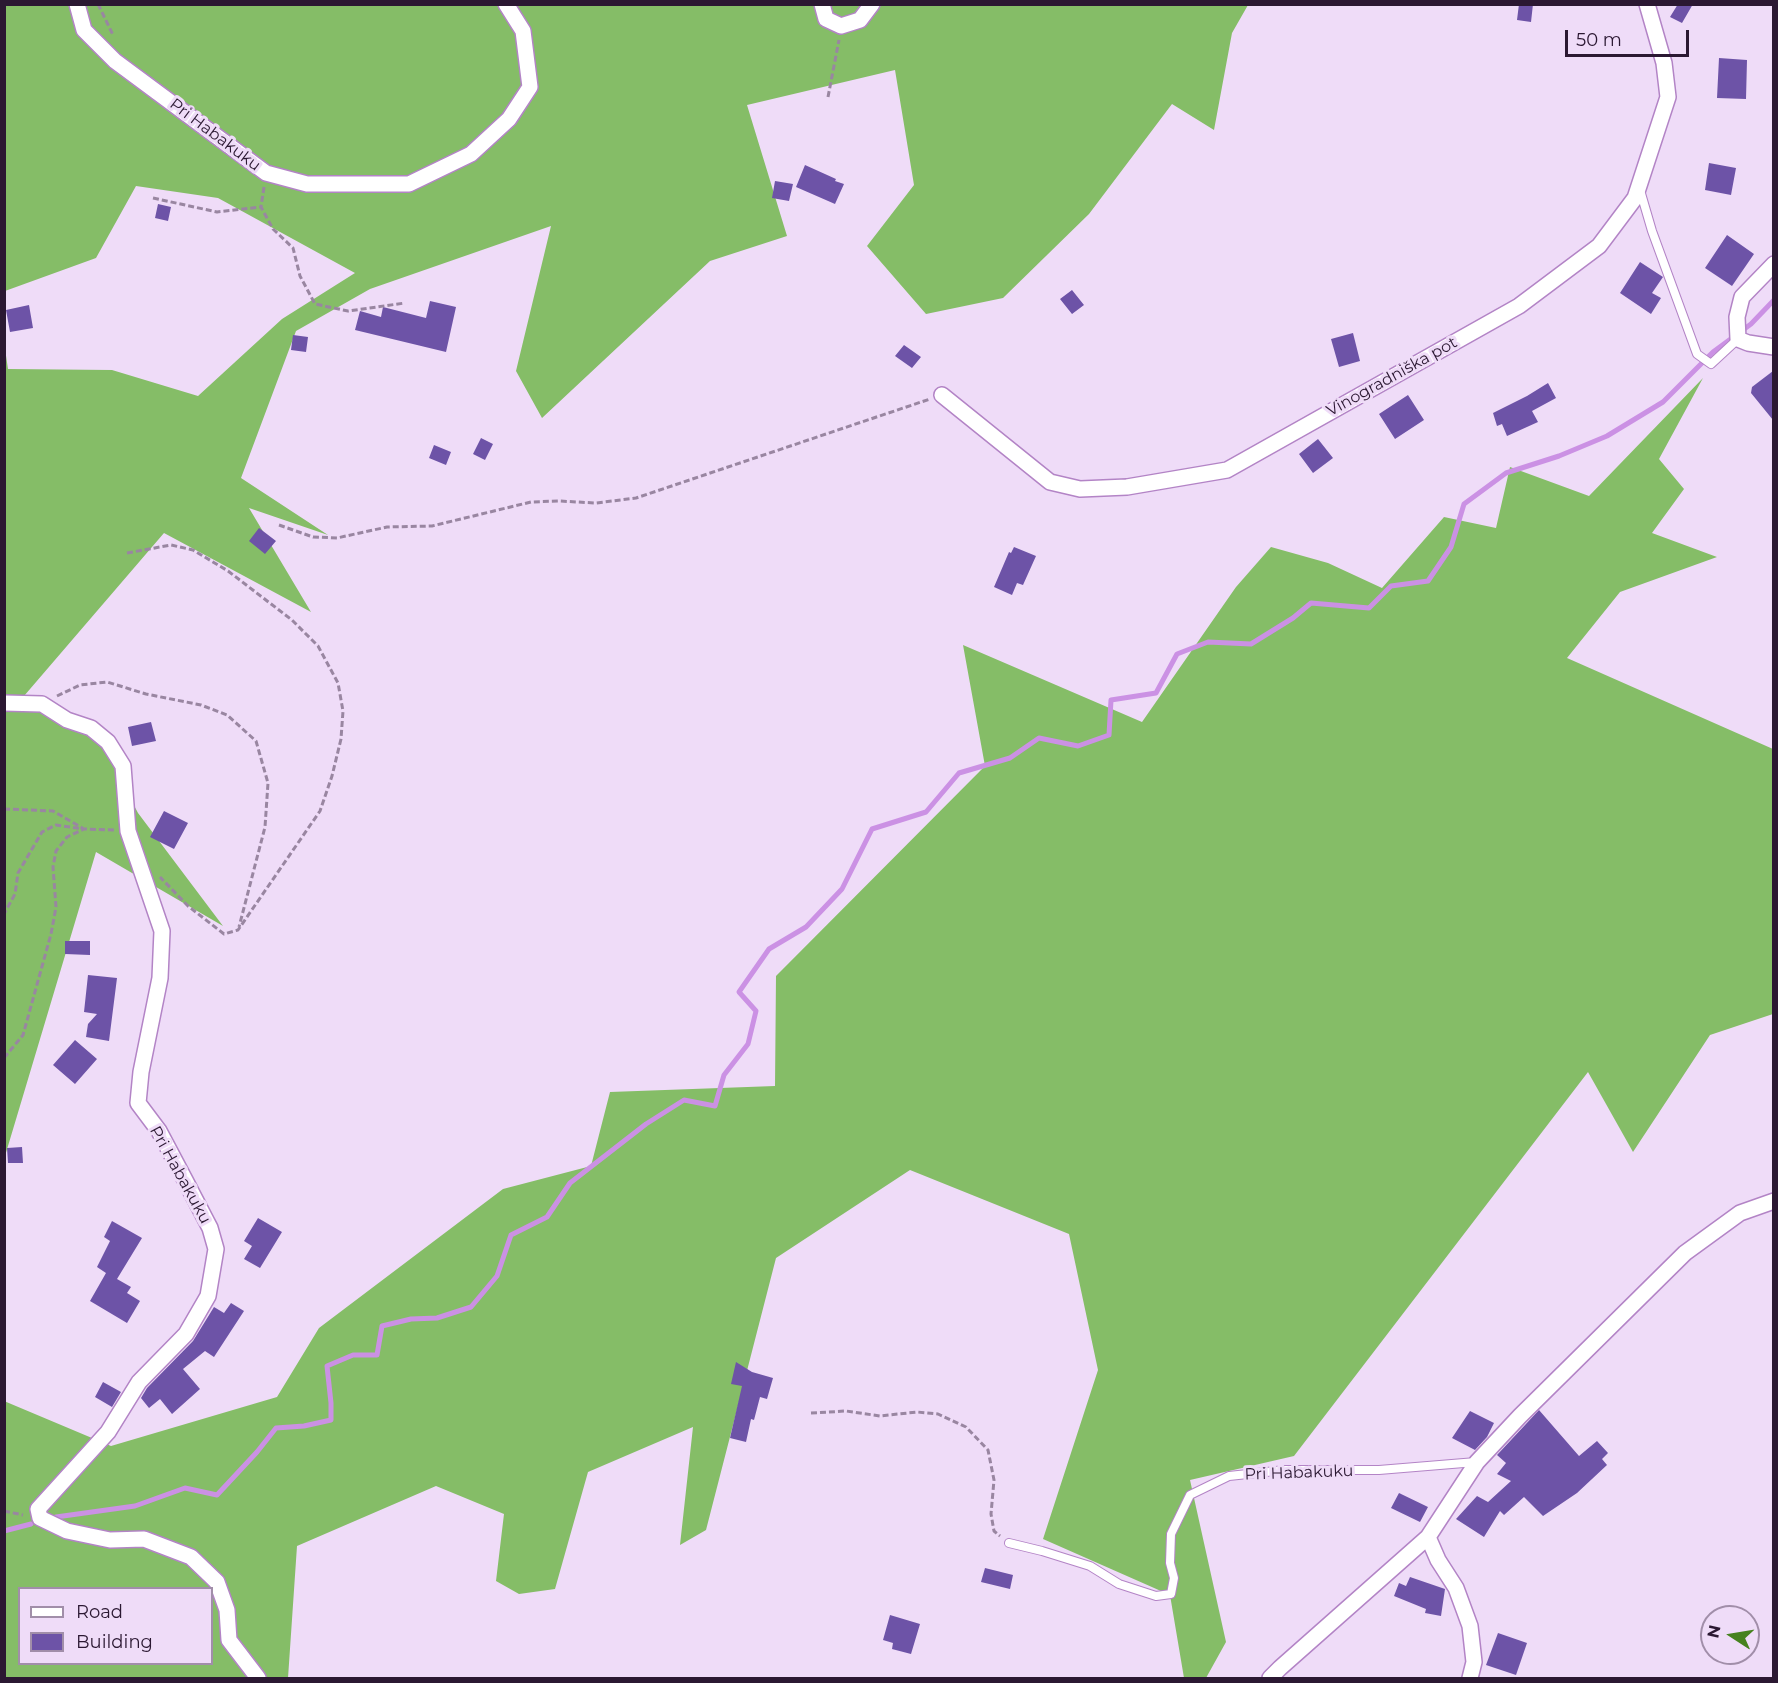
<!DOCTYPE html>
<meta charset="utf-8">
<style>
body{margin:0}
#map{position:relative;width:1778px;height:1683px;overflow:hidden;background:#efdcf8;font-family:Montserrat,sans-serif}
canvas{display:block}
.frame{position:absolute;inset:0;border:6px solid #2b1832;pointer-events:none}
.legend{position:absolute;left:18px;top:1587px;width:195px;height:78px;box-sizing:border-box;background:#efdcf8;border:2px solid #a18ea9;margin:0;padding:8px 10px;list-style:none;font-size:18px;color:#2b1832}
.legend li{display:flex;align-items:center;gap:12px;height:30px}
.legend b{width:30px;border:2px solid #a18ea9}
.north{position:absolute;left:1700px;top:1605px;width:60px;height:60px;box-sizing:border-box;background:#efdcf8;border:2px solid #a18ea9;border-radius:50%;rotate:282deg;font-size:16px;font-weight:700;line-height:24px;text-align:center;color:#2b1832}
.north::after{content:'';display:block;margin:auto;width:21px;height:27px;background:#46821e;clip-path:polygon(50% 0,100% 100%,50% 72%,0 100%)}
.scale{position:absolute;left:1565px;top:30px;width:124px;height:27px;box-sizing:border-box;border:3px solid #2b1832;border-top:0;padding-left:8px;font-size:18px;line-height:21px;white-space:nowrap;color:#2b1832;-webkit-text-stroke:4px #efdcf8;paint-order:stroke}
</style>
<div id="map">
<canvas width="1778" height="1683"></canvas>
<div class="frame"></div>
<ul class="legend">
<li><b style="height:8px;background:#fff"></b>Road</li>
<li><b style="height:16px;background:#6d53a7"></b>Building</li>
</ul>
<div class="north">N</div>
<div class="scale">50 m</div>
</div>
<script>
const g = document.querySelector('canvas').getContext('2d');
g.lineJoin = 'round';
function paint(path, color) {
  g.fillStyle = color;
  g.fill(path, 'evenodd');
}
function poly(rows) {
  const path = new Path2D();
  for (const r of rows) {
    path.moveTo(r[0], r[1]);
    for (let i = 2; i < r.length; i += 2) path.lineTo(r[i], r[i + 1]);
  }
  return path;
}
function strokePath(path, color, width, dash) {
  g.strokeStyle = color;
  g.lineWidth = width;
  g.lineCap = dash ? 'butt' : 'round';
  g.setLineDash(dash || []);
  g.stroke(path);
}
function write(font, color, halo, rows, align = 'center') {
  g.font = font + ' Montserrat,sans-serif';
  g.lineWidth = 6;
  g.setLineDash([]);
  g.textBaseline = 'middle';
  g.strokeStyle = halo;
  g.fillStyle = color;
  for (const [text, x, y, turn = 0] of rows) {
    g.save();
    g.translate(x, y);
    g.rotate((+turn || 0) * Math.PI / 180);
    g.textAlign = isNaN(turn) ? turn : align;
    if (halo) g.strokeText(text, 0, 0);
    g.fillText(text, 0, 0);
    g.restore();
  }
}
paint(poly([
 [5,5,1248,5,1232,33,1214,130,1172,104,1089,214,1003,298,926,314,867,246,914,185,895,70,747,105,787,236,710,261,542,418,516,371,551,226,370,289,296,331,241,478,328,535,249,508,311,612,164,533,18,703,91,724,138,813,223,926,96,852,5,1156,4,342,8,369,112,370,198,396,282,319,355,273,218,198,136,186,96,258,5,291],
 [1703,378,1659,459,1684,489,1652,533,1717,557,1620,592,1567,658,1773,749,1773,1014,1710,1035,1633,1152,1588,1072,1294,1456,1190,1480,1226,1642,1206,1678,1184,1678,1170,1595,1043,1539,1098,1370,1069,1234,910,1170,776,1258,706,1530,680,1545,693,1427,588,1472,555,1589,519,1594,496,1581,504,1514,436,1486,297,1546,288,1678,5,1678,4,1401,111,1446,277,1397,319,1328,503,1189,591,1166,610,1092,775,1086,776,976,985,766,963,645,1142,722,1236,587,1271,547,1328,563,1382,588,1444,517,1496,528,1510,467,1589,496],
 [20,1588,212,1588,212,1664,20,1664]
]), '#85bd67');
strokePath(poly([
 [56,1517,135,1506,185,1488,217,1495,257,1452,276,1428,304,1426,331,1420,331,1403,327,1366,353,1355,377,1355,382,1326,411,1319,437,1318,471,1307,497,1276,511,1235,547,1217,570,1183,646,1124,684,1100,715,1106,724,1075,748,1044,756,1011,739,992,769,949,806,927,842,889,872,829,926,812,959,773,1010,758,1039,738,1078,746,1109,735,1111,700,1156,693,1177,654,1208,642,1251,644,1293,618,1311,603,1369,608,1391,586,1428,581,1451,547,1464,504,1506,473,1559,456,1607,436,1663,402,1713,352,1751,324,1774,300],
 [4,1531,31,1524]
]), '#cb91e4', 5);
paint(poly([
 [1519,4,1533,4,1531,22,1517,20],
 [1678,4,1693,4,1682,23,1670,17],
 [1719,58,1747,60,1746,99,1717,98],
 [1709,163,1736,168,1731,195,1705,190],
 [805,165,836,179,835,181,844,184,835,204,796,187],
 [775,181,793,184,789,201,772,198],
 [158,204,171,207,168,221,155,218],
 [1727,235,1754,254,1732,286,1705,268],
 [1640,262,1663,277,1652,293,1661,298,1651,314,1620,293],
 [1072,290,1084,305,1072,314,1060,299],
 [430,301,456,307,446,352,355,330,360,311,381,317,383,307,426,318],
 [29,305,33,328,10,332,6,310],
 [1353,333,1360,361,1339,367,1331,339],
 [293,335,308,337,306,352,291,350],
 [904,345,921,357,912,368,895,356],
 [1773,371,1773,420,1751,393,1752,387],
 [1548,383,1556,398,1532,411,1538,422,1507,436,1502,424,1497,426,1493,413,1527,396],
 [1408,395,1424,420,1395,439,1379,414],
 [481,438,493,444,485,460,473,454],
 [1318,439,1333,458,1313,473,1299,454],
 [434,445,451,452,446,465,429,458],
 [259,528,276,541,265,554,249,541],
 [1014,547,1036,556,1023,585,1017,583,1012,595,994,587,1009,552,1011,553],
 [151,722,156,741,132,746,128,727],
 [164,811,188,823,174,849,150,837],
 [65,941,90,941,90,955,65,954],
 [88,975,117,978,109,1041,86,1037,88,1024,97,1014,84,1012],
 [75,1040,97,1059,75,1084,53,1065],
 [22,1147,23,1163,8,1163,7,1148],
 [258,1218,282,1232,260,1268,244,1259,252,1246,244,1241],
 [112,1221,142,1238,117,1279,131,1287,127,1293,140,1301,127,1323,90,1301,106,1273,97,1267,110,1241,104,1237],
 [231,1303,244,1311,214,1357,205,1351,183,1369,200,1389,172,1414,160,1399,149,1408,141,1398,147,1388,193,1341,214,1307,224,1313],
 [736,1362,752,1372,773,1378,767,1399,760,1397,754,1420,751,1419,746,1442,730,1438,742,1386,731,1384],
 [103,1382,121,1392,112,1407,95,1397],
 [1539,1410,1579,1456,1597,1441,1608,1453,1602,1459,1607,1465,1577,1493,1543,1516,1524,1497,1504,1515,1500,1511,1484,1537,1456,1519,1477,1496,1488,1502,1511,1481,1497,1474,1506,1463,1497,1455],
 [1470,1411,1494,1423,1487,1437,1475,1450,1452,1438],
 [1399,1493,1428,1507,1420,1522,1391,1508],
 [985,1568,1013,1575,1010,1589,981,1582],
 [1410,1577,1445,1589,1441,1616,1425,1613,1426,1609,1394,1596,1399,1583,1406,1586],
 [890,1615,920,1624,911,1654,892,1649,893,1643,883,1640],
 [1498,1633,1527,1643,1516,1675,1486,1665]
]), '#6d53a7');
const service = poly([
 [1640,190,1652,231,1697,354,1711,364,1738,339],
 [1009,1543,1042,1551,1090,1566,1119,1584,1156,1596,1171,1594,1174,1578,1170,1563,1171,1534,1190,1495,1229,1476,1285,1470,1379,1470,1476,1462]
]);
const minor = poly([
 [77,4,84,30,115,61,266,173,307,184,409,184,471,154,509,119,530,87,523,31,506,4],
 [822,4,826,19,841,26,860,20,872,4],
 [1774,264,1742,297,1737,317,1738,339,1748,343,1774,347],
 [942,395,1050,482,1080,489,1127,487,1227,470,1519,306,1599,246,1635,198,1668,97,1664,63,1647,4],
 [4,703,42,704,67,720,91,728,108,742,123,766,128,831,162,931,160,978,141,1072,138,1103,159,1131,185,1180,210,1228,216,1249,208,1296,186,1334,139,1382,108,1432,38,1509,40,1518,67,1531,110,1540,144,1539,191,1557,217,1582,227,1610,229,1640,258,1678],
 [1428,1537,1438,1560,1456,1588,1470,1626,1474,1662,1470,1678],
 [1270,1678,1280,1668,1428,1537,1477,1462,1520,1416,1685,1253,1740,1213,1774,1201]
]);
strokePath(service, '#b384c6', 10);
strokePath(minor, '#b384c6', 18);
strokePath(poly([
 [98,4,113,35],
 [828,97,839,40],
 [264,187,261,207,273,229,293,248,300,276,315,304,348,311,405,303],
 [153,198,217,212,261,207],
 [279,525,313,537,337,538,387,527,432,526,531,502,559,501,596,503,636,498,930,399],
 [127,553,171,545,193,550,228,571,292,620,318,646,338,683,343,711,341,739,332,776,320,811,238,930,224,934,188,906,160,877],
 [57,696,80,685,107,682,146,694,201,705,227,715,256,741,268,783,265,827,239,927],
 [4,809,53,811,84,829,56,825,42,832,18,873,15,894,4,914],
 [4,1058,23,1035,51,934,56,907,53,867,56,851,67,837,84,829,114,830],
 [811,1413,846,1411,880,1416,917,1412,938,1414,966,1427,988,1450,994,1480,991,1514,994,1531,1000,1536],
 [4,1511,23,1515]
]), '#9986a1', 3, [6, 3]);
strokePath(service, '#fff', 8);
strokePath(minor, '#fff', 15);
write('16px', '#2b1832', '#efdcf8', [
 ["Pri Habakuku",215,135,37],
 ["Vinogradniška pot",1392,377,-29],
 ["Pri Habakuku",180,1175,61],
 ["Pri Habakuku",1299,1473,-2]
]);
</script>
